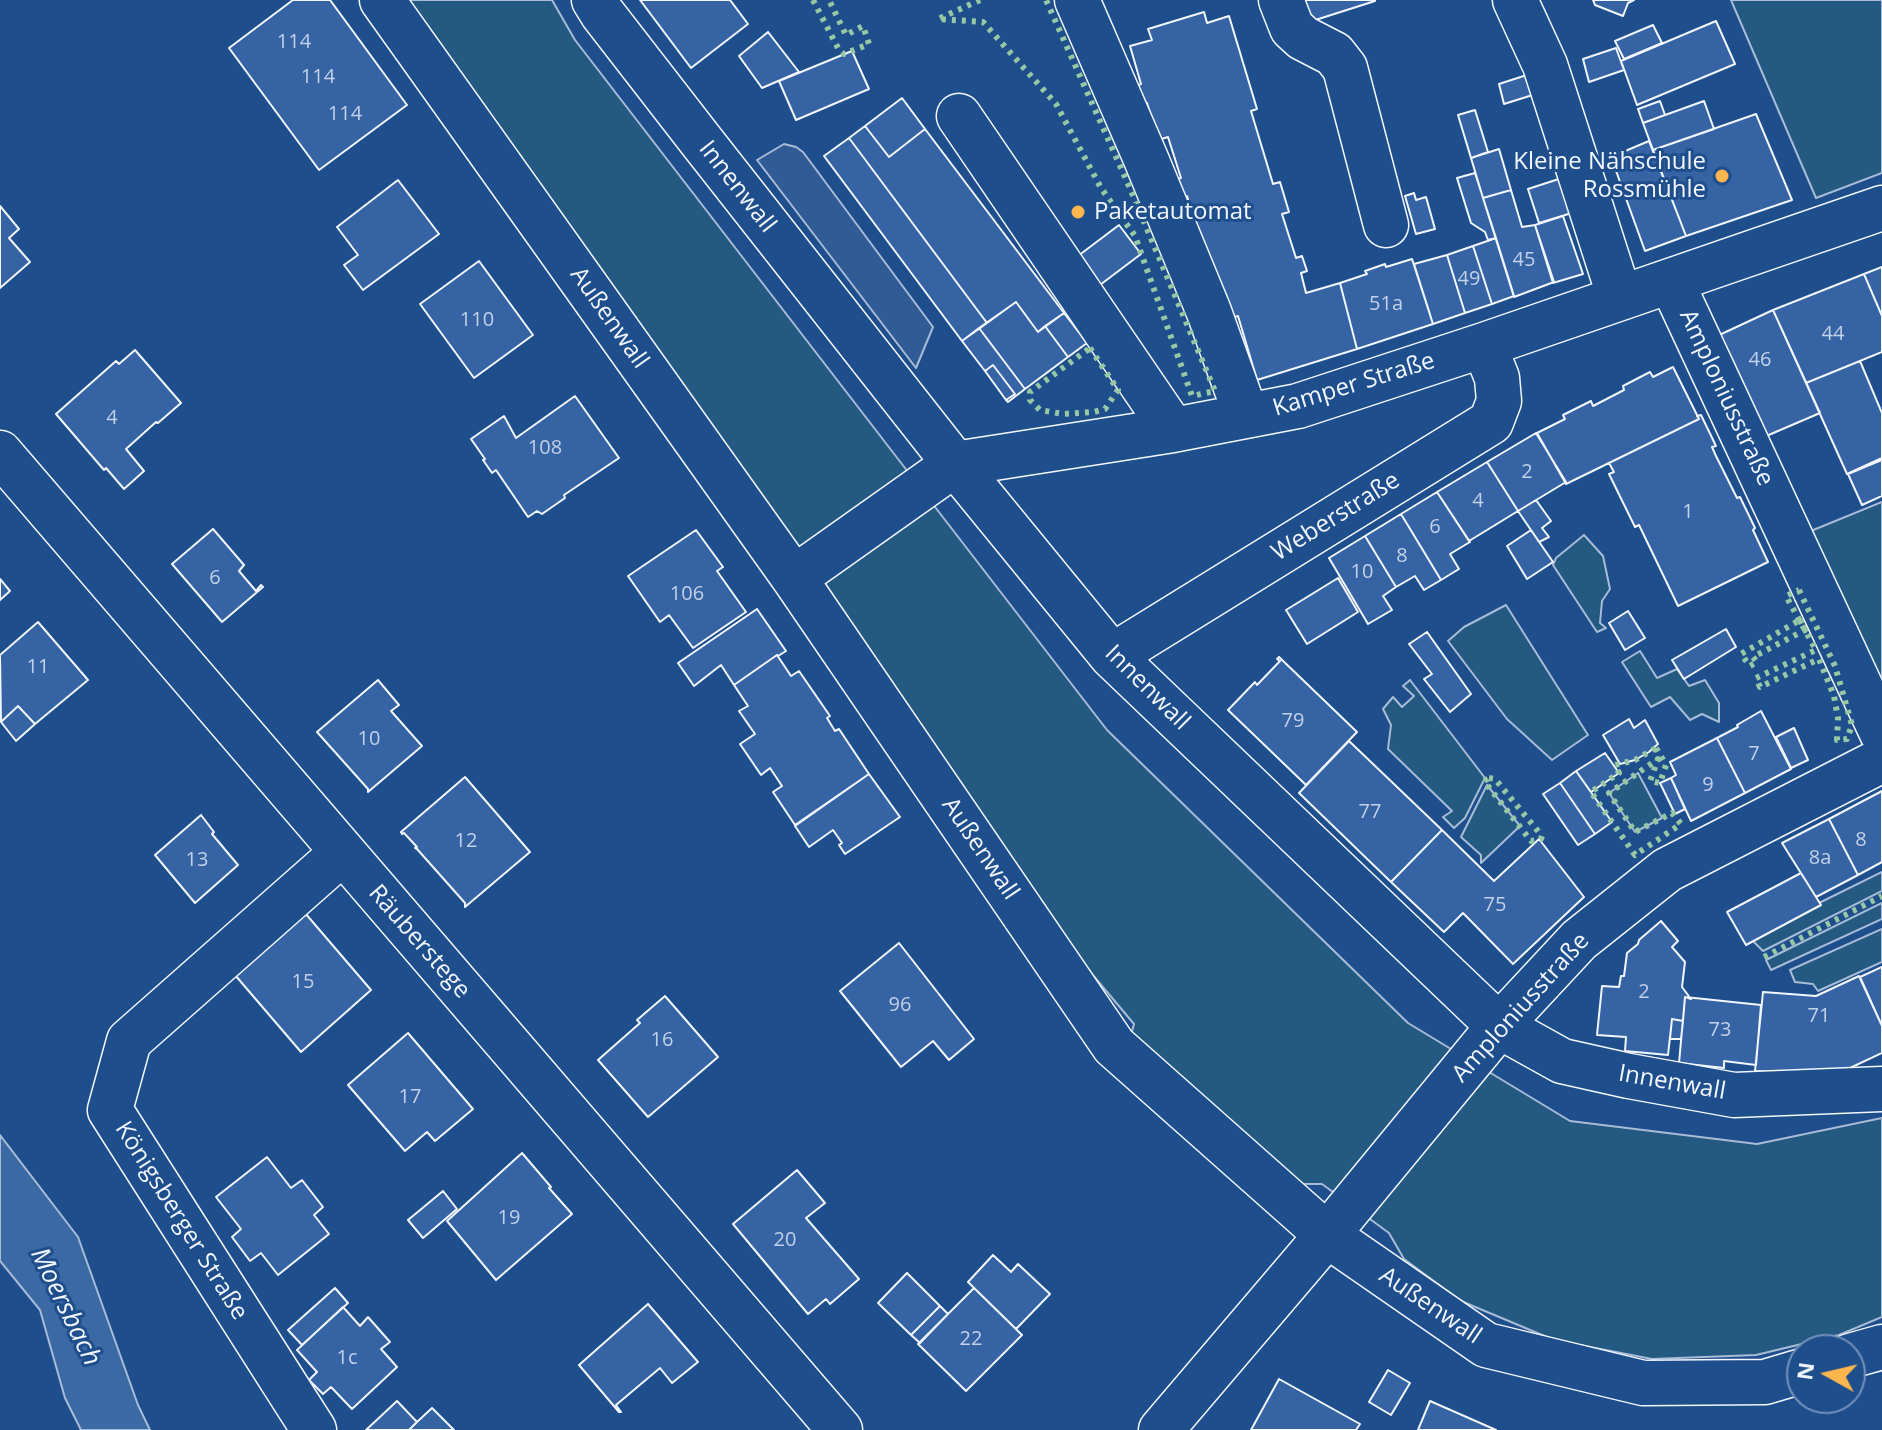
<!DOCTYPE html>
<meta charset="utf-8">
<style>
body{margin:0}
#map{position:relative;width:1882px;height:1430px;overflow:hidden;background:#1f4e8c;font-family:"Open Sans",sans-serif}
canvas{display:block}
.north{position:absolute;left:1786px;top:1334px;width:80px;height:80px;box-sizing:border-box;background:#1f4e8c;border:2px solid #7391ba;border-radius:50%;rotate:278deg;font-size:22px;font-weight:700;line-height:32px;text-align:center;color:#f2f6ff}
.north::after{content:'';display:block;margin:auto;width:28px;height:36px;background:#ffb74d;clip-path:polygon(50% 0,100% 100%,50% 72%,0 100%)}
</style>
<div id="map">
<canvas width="1882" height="1430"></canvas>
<div class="north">N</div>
</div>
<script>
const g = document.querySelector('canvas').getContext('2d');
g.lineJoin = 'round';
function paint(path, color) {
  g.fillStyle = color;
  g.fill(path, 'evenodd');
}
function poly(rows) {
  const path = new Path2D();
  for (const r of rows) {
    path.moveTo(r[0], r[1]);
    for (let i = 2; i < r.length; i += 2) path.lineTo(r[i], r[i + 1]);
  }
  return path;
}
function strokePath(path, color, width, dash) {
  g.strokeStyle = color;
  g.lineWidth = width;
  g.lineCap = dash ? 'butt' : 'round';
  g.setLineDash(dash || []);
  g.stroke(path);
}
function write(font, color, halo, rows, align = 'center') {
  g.font = font + ' "Open Sans",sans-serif';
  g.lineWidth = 6;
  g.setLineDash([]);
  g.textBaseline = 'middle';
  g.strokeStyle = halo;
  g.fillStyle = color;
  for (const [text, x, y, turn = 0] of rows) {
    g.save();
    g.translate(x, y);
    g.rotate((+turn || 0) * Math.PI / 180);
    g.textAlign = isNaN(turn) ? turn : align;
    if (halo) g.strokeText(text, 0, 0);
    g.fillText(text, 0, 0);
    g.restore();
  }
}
const green = poly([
 [399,0,552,0,575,40,1107,730,1408,1023,1570,1121,1757,1144,1882,1118,1882,1317,1839,1335,1756,1355,1652,1359,1554,1340,1461,1301,1404,1259,1389,1233,1322,1184,1298,1184,1129,1042,1134,1024,1081,961,399,0],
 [1731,0,1882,0,1882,173,1816,198,1731,0],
 [1882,502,1882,681,1806,533,1882,502],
 [1584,535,1603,556,1610,589,1602,601,1600,623,1606,628,1597,632,1553,565,1556,558,1584,535],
 [1506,605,1588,735,1552,760,1507,719,1448,641,1464,627,1506,605],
 [1640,651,1657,678,1677,669,1689,686,1705,680,1719,703,1719,722,1702,714,1690,720,1670,697,1651,707,1622,662,1640,651],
 [1410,680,1485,778,1465,818,1454,828,1443,817,1452,811,1388,749,1391,725,1383,709,1393,697,1402,707,1414,696,1403,686,1410,680],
 [1638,773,1662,818,1635,832,1609,793,1638,773],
 [1487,785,1520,826,1481,863,1481,855,1461,837,1487,785],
 [1882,872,1882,891,1763,951,1753,941,1819,903,1882,872],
 [1882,903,1882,919,1771,970,1766,960,1882,903],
 [1882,929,1882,962,1818,991,1813,984,1795,982,1790,970,1882,929]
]);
paint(green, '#245a82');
strokePath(green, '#a8bbd7', 2);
const parking = poly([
 [784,144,796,147,803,152,933,327,916,368,757,160,784,144]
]);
paint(parking, '#305b95');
strokePath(parking, '#a8bbd7', 2);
const water = poly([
 [0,1135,78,1237,138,1405,150,1430,81,1430,65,1398,40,1310,0,1261,0,1135]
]);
paint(water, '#3b69a3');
strokePath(water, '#a8bbd7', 2);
const building = poly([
 [293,0,330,0,407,105,319,170,229,48,293,0],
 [640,0,730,0,748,24,691,68,640,0],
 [1299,0,1375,0,1375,1,1306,23,1299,0],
 [1593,0,1634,0,1628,3,1623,16,1595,5,1593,0],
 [1204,12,1207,23,1229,16,1257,109,1251,111,1273,184,1280,182,1289,212,1282,214,1296,258,1302,256,1307,271,1301,273,1306,293,1340,283,1357,349,1257,380,1238,316,1224,320,1187,196,1183,197,1178,179,1181,178,1168,137,1158,140,1147,103,1144,104,1138,85,1141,84,1130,46,1152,40,1148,29,1204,12],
 [1716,21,1735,64,1637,105,1621,61,1716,21],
 [1653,25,1662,43,1624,59,1615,41,1653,25],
 [768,32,799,72,762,88,739,56,768,32],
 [1616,48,1624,70,1589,82,1583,59,1616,48],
 [852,51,869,89,796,120,779,81,852,51],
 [1533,73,1539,93,1504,104,1499,84,1533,73],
 [902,98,925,129,889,157,865,126,902,98],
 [1660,101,1665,115,1643,123,1638,109,1660,101],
 [1704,101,1714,129,1653,150,1643,123,1704,101],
 [1475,110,1488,152,1471,158,1458,115,1475,110],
 [1756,114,1792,200,1686,236,1653,150,1756,114],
 [865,126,889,157,925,129,1064,313,1038,332,1016,302,987,323,849,138,865,126],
 [849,138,987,323,962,341,824,156,849,138],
 [1649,141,1686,236,1645,251,1611,157,1649,141],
 [1499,149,1511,190,1483,198,1471,158,1499,149],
 [1475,173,1496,238,1488,240,1485,232,1471,223,1457,178,1475,173],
 [1565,177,1575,212,1539,223,1528,189,1565,177],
 [398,180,439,234,363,290,344,265,358,255,337,227,398,180],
 [1511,190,1522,227,1535,225,1554,282,1514,297,1483,198,1511,190],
 [1414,193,1416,200,1426,197,1435,229,1416,234,1405,196,1414,193],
 [0,206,19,229,9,238,30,262,0,288,0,206],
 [1563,216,1583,274,1553,283,1535,225,1563,216],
 [1119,225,1141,254,1096,288,1074,259,1119,225],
 [1496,238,1514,296,1492,304,1473,246,1496,238],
 [1473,246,1492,304,1465,313,1447,255,1473,246],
 [1447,255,1465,313,1433,324,1414,264,1447,255],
 [1412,259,1433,324,1357,349,1340,283,1367,274,1365,271,1385,264,1386,267,1412,259],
 [479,261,533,335,474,378,420,304,479,261],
 [1882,267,1882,316,1864,274,1882,267],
 [1864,274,1882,316,1882,352,1806,383,1773,310,1864,274],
 [1016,302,1038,332,1045,326,1068,357,1025,389,979,328,1016,302],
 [1773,310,1820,413,1764,437,1715,337,1773,310],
 [1064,313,1087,343,1068,357,1045,326,1064,313],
 [979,328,1025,389,1008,402,1006,400,1015,394,993,365,985,371,962,341,979,328],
 [135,350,181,403,158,423,156,422,126,449,144,471,124,489,106,468,104,470,56,414,116,361,119,364,135,350],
 [1860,361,1882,413,1882,458,1847,474,1806,383,1860,361],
 [993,365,1015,394,1006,400,985,371,993,365],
 [1673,367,1699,419,1566,484,1537,433,1565,419,1563,415,1591,401,1593,406,1624,390,1623,386,1650,372,1653,377,1673,367],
 [575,396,619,458,564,495,565,498,542,514,537,511,528,517,496,470,492,473,483,460,485,459,471,439,504,416,516,438,575,396],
 [1701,415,1716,446,1712,447,1716,456,1737,498,1740,497,1755,528,1753,530,1768,562,1678,606,1639,525,1635,527,1609,474,1614,472,1609,463,1699,419,1697,416,1701,415],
 [1536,433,1566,482,1518,511,1487,462,1536,433],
 [1882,460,1882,496,1862,505,1848,474,1882,460],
 [1487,462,1518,511,1469,541,1437,492,1487,462],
 [1437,492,1470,542,1450,554,1459,569,1441,580,1401,514,1437,492],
 [1536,500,1551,521,1542,528,1549,537,1539,542,1518,511,1536,500],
 [1401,514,1441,580,1424,590,1415,576,1396,587,1365,536,1401,514],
 [213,529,244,565,239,571,256,591,261,585,263,587,222,622,172,564,213,529],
 [696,530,723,567,717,571,746,612,693,648,669,615,660,622,628,576,696,530],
 [1531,530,1553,562,1527,579,1507,546,1531,530],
 [1365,536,1396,587,1383,596,1392,610,1368,624,1329,558,1365,536],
 [1338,578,1358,612,1307,644,1286,610,1338,578],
 [0,579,10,591,0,600,0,579],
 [757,609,786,651,778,656,777,655,734,685,721,665,694,686,678,663,757,609],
 [1628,611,1645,638,1625,650,1609,623,1628,611],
 [38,622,88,680,35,724,18,706,1,722,0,655,38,622],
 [1726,629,1736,647,1684,679,1672,660,1726,629],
 [1427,632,1471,694,1450,712,1424,679,1432,674,1409,644,1427,632],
 [777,655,791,676,799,671,830,716,827,718,835,731,839,729,869,774,795,825,773,792,782,786,770,768,761,775,740,744,755,734,739,711,748,706,734,685,777,655],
 [1279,657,1357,732,1306,785,1228,710,1255,682,1257,685,1280,661,1277,659,1279,657],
 [378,680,399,705,391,711,422,746,368,792,368,789,317,732,378,680],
 [18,706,35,724,16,741,1,722,18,706],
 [1761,711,1791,769,1745,793,1717,738,1738,727,1737,725,1761,711],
 [1629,719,1634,728,1645,720,1658,744,1649,752,1635,760,1620,764,1603,735,1629,719],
 [1794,728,1808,760,1791,768,1776,737,1794,728],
 [1717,738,1745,793,1691,821,1671,778,1676,775,1670,762,1717,738],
 [1349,741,1442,830,1391,882,1299,793,1349,741],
 [1605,753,1619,773,1591,792,1576,771,1605,753],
 [1576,771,1612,822,1595,834,1560,783,1576,771],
 [869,774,900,817,845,854,839,845,842,843,833,830,809,847,795,826,869,774],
 [465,777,530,852,465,907,465,903,417,849,415,848,417,847,404,833,402,834,401,832,465,777],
 [1671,778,1685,809,1675,814,1660,783,1671,778],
 [1560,783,1595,834,1578,845,1543,794,1560,783],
 [1882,791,1882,862,1858,875,1829,819,1882,791],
 [201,815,214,832,212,834,238,865,195,903,155,855,201,815],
 [1829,819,1858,875,1816,897,1782,843,1829,819],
 [1442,830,1494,881,1539,839,1584,897,1513,964,1463,913,1444,932,1391,882,1442,830],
 [1801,873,1821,905,1746,945,1727,912,1801,873],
 [305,913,371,990,301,1052,235,975,305,913],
 [1661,921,1678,941,1672,947,1685,962,1682,987,1691,999,1685,997,1683,1021,1672,1019,1668,1055,1625,1051,1626,1037,1597,1035,1602,986,1619,987,1621,976,1624,976,1627,953,1638,944,1639,940,1661,921],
 [899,943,974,1039,949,1060,933,1041,901,1067,840,991,899,943],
 [1882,967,1882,1026,1860,977,1882,967],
 [1859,976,1882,1026,1882,1053,1835,1075,1817,1075,1755,1071,1763,992,1816,996,1859,976],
 [665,996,718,1057,648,1117,598,1060,640,1023,637,1020,665,996],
 [1685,997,1761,1005,1756,1065,1724,1061,1724,1068,1679,1063,1685,997],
 [1672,1019,1683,1021,1681,1039,1670,1039,1672,1019],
 [408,1033,473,1109,435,1141,427,1132,405,1151,348,1085,408,1033],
 [522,1153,551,1187,549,1188,572,1214,496,1280,447,1221,522,1153],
 [267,1157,291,1188,302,1180,323,1207,314,1215,329,1234,278,1275,261,1253,250,1261,232,1237,241,1229,216,1197,267,1157],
 [797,1170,825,1203,806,1218,859,1279,830,1304,826,1299,808,1314,733,1224,797,1170],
 [443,1191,457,1209,423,1238,408,1220,443,1191],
 [993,1255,1011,1272,1018,1264,1050,1294,1016,1329,968,1282,993,1255],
 [907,1273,940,1306,911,1335,878,1303,907,1273],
 [335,1288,348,1303,302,1345,288,1330,335,1288],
 [974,1288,1022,1335,966,1391,918,1344,974,1288],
 [648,1304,698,1362,672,1383,660,1368,616,1405,621,1412,619,1412,579,1365,648,1304],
 [940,1306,948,1314,920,1343,911,1335,940,1306],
 [343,1307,360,1326,368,1317,390,1342,381,1349,397,1367,352,1409,331,1387,323,1394,309,1380,317,1372,297,1350,343,1307],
 [1388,1370,1410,1383,1391,1415,1369,1402,1388,1370],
 [1279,1379,1360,1424,1356,1430,1251,1430,1279,1379],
 [397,1401,417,1422,409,1430,366,1430,397,1401],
 [1430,1401,1496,1430,1418,1430,1430,1401],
 [432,1408,454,1430,409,1430,417,1422,432,1408]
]);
paint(building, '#3563a3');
strokePath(building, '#f2f6ff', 2);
const minor = poly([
 [382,0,794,578,1114,1046,1327,1235,1486,1345,1643,1383,1765,1382,1802,1371],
 [594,0,602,13,702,142,955,464,1112,656,1499,1026,1562,1061,1629,1076,1734,1095,1882,1089],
 [1077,0,1146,159,1209,312,1246,415],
 [1281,0,1292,28,1303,38,1334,54,1345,68,1386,225],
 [1515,0,1545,65,1620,298],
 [959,116,1173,430],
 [1671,281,1882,733],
 [0,453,840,1430],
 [794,578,955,464,1173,430,1298,406,1484,345,1882,208],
 [1112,656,1491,422,1499,401,1497,378,1484,345],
 [1850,1356,1882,1347],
 [314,1430,110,1110,129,1041,342,853],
 [1161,1430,1327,1235,1499,1026,1579,940,1667,870,1882,760]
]);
strokePath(minor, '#f2f6ff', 47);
strokePath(minor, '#1f4e8c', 44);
strokePath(poly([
 [813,0,839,50,844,54,869,44,863,26,846,35,829,0],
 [980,0,938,19,983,22,1056,104,1101,188,1135,236,1192,396,1215,391,1129,186,1046,0],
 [1090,348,1118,390,1105,409,1094,412,1063,414,1040,410,1030,400,1030,392,1090,348],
 [1799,590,1835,666,1852,725,1847,739,1837,740,1838,718,1834,696,1819,659,1760,687,1756,678,1816,650,1786,596,1799,590],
 [1800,620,1805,630,1753,657,1757,662,1750,666,1741,654,1800,620],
 [1656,748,1666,765,1660,783,1650,781,1658,759,1609,793,1635,832,1672,813,1681,824,1635,855,1591,792,1619,773,1615,765,1635,760,1656,748],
 [1489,778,1495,779,1542,836,1541,839,1531,841,1484,781,1489,778],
 [1764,957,1882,896]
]), '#97c8a6', 6, [4, 6]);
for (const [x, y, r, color] of [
 [1722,176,8,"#ffb74d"],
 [1078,212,8,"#ffb74d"]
]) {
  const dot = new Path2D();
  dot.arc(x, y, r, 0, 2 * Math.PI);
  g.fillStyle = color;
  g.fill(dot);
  strokePath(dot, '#1f4e8c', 3);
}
write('20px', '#c3d1e8', null, [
 ["114",294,42],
 ["114",318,77],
 ["114",345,114],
 ["45",1524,260],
 ["49",1469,279],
 ["51a",1386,304],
 ["110",477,320],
 ["44",1833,334],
 ["46",1760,360],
 ["4",112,418],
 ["108",545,448],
 ["2",1527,472],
 ["4",1478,501],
 ["1",1688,512],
 ["6",1435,527],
 ["8",1402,556],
 ["10",1362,572],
 ["6",215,578],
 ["106",687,594],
 ["11",38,667],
 ["79",1293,721],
 ["10",369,739],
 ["7",1754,754],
 ["9",1708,785],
 ["77",1370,812],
 ["8",1861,840],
 ["12",466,841],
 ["8a",1820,858],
 ["13",197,860],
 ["75",1495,905],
 ["15",303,982],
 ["2",1644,992],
 ["96",900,1005],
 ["71",1819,1016],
 ["73",1720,1030],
 ["16",662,1040],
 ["17",410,1097],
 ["19",509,1218],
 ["20",785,1240],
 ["22",971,1339],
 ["1c",347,1358]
]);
write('24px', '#f2f6ff', '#1f4e8c', [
 ["Kleine Nähschule",1706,162],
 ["Rossmühle",1706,190],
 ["Paketautomat",1094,212,"left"]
], 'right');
write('24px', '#f2f6ff', '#1f4e8c', [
 ["Innenwall",737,187,52],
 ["Außenwall",609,318,55],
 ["Kamper Straße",1354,385,-17],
 ["Amploniusstraße",1726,398,65],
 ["Weberstraße",1336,517,-32],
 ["Innenwall",1147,688,45],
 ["Außenwall",980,849,56],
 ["Räuberstege",419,942,49],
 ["Amploniusstraße",1521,1008,-48],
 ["Innenwall",1672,1083,10],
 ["Königsberger Straße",181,1221,58],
 ["Außenwall",1430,1306,34]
]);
write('italic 26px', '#f2f6ff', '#1f4e8c', [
 ["Moersbach",65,1307,64]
]);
</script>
